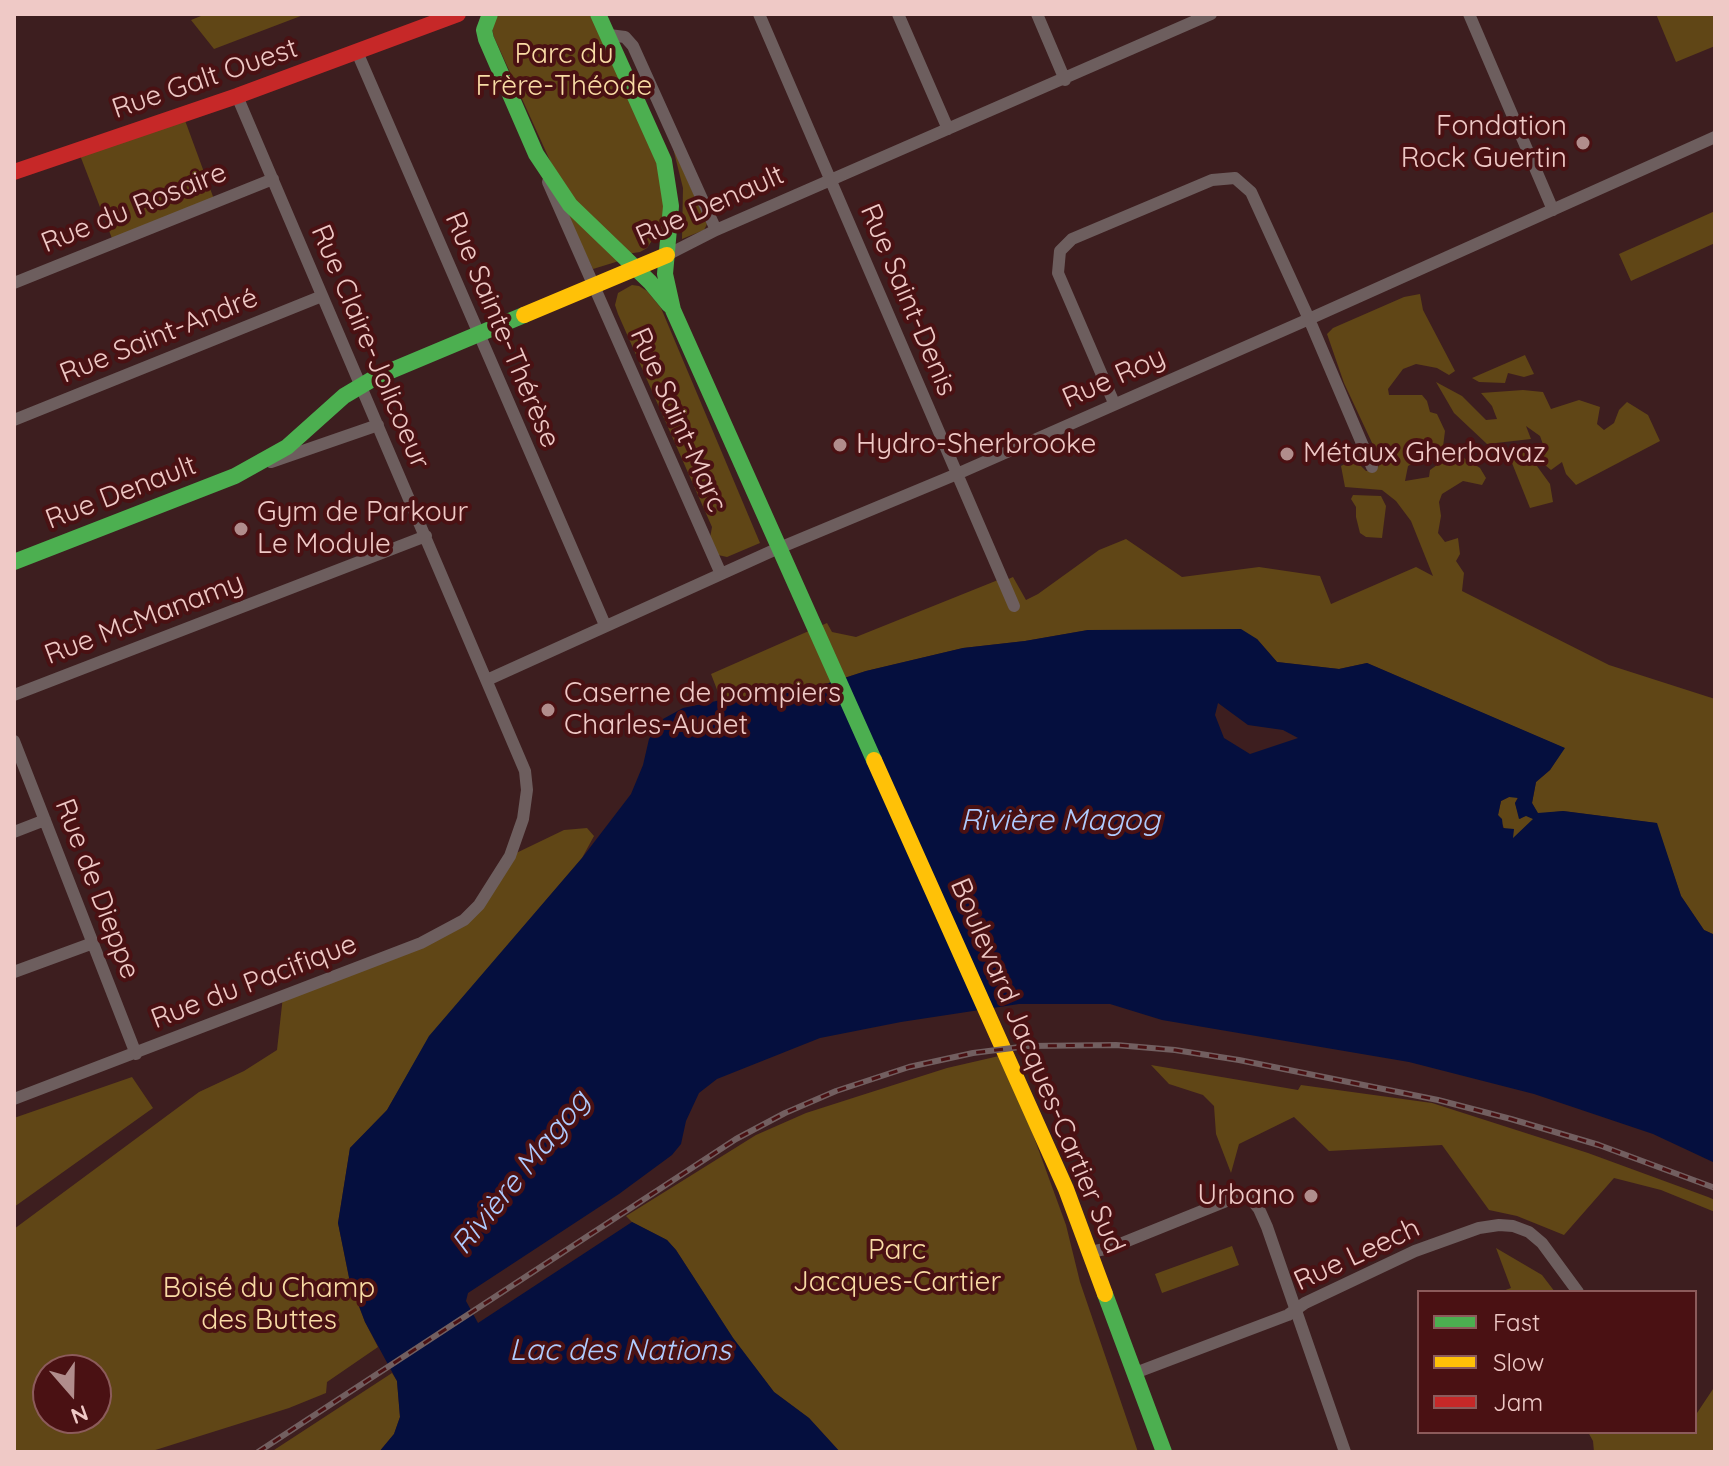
<!DOCTYPE html>
<meta charset="utf-8">
<style>
body{margin:0}
#map{position:relative;width:1729px;height:1466px;overflow:hidden;background:#3d1e1f;font-family:Quicksand,sans-serif}
canvas{display:block}
.frame{position:absolute;inset:0;border:16px solid #efc9c6;pointer-events:none}
.legend{position:absolute;left:1417px;top:1290px;width:280px;height:144px;box-sizing:border-box;background:#4a1113;border:2px solid #8c5b5b;margin:0;padding:10px 14px;list-style:none;font-size:24px;color:#efc9c6}
.legend li{display:flex;align-items:center;gap:16px;height:40px}
.legend b{width:40px;border:2px solid #8c5b5b}
.north{position:absolute;left:32px;top:1354px;width:80px;height:80px;box-sizing:border-box;background:#4a1113;border:2px solid #8c5b5b;border-radius:50%;rotate:160deg;font-size:22px;font-weight:700;line-height:32px;text-align:center;color:#efc9c6}
.north::after{content:'';display:block;margin:auto;width:28px;height:36px;background:#b18d8c;clip-path:polygon(50% 0,100% 100%,50% 72%,0 100%)}
</style>
<div id="map">
<canvas width="1729" height="1466"></canvas>
<div class="frame"></div>
<ul class="legend">
<li><b style="height:10px;background:#4caf50"></b>Fast</li>
<li><b style="height:10px;background:#ffc107"></b>Slow</li>
<li><b style="height:10px;background:#c62828"></b>Jam</li>
</ul>
<div class="north">N</div>
</div>
<script>
const g = document.querySelector('canvas').getContext('2d');
g.lineJoin = 'round';
function paint(path, color) {
  g.fillStyle = color;
  g.fill(path, 'evenodd');
}
function poly(rows) {
  const path = new Path2D();
  for (const r of rows) {
    path.moveTo(r[0], r[1]);
    for (let i = 2; i < r.length; i += 2) path.lineTo(r[i], r[i + 1]);
  }
  return path;
}
function strokePath(path, color, width, dash) {
  g.strokeStyle = color;
  g.lineWidth = width;
  g.lineCap = dash ? 'butt' : 'round';
  g.setLineDash(dash || []);
  g.stroke(path);
}
function write(font, color, halo, rows, align = 'center') {
  g.font = font + ' Quicksand,sans-serif';
  g.lineWidth = 8;
  g.setLineDash([]);
  g.textBaseline = 'middle';
  g.strokeStyle = halo;
  g.fillStyle = color;
  for (const [text, x, y, turn = 0] of rows) {
    g.save();
    g.translate(x, y);
    g.rotate((+turn || 0) * Math.PI / 180);
    g.textAlign = isNaN(turn) ? turn : align;
    if (halo) g.strokeText(text, 0, 0);
    g.fillText(text, 0, 0);
    g.restore();
  }
}
paint(poly([
 [206,14,306,14,214,49,191,20],
 [503,14,593,14,657,161,665,202,663,224,647,248,640,252,627,254,584,216,552,165,494,37,492,29,496,17],
 [1656,14,1715,14,1715,46,1676,62],
 [183,115,215,202,113,241,78,150],
 [673,148,707,224,704,230,682,239,683,188],
 [565,211,619,261,593,269],
 [1715,211,1715,243,1631,281,1619,254],
 [632,285,639,286,647,291,661,308,760,543,727,557,718,555,710,538,712,527,618,314,615,305,618,293],
 [1420,294,1423,310,1455,371,1449,375,1437,368,1416,364,1403,369,1388,389,1389,395,1422,395,1427,401,1430,412,1437,414,1445,431,1443,447,1408,466,1405,481,1429,477,1430,470,1437,465,1453,459,1453,451,1480,468,1486,478,1482,485,1463,481,1442,494,1439,502,1441,516,1438,533,1445,542,1458,538,1460,554,1456,561,1464,573,1462,591,1609,665,1715,699,1715,935,1704,930,1681,896,1656,823,1563,811,1538,814,1532,803,1536,782,1550,770,1564,748,1367,663,1339,669,1277,662,1257,639,1194,630,1088,630,1025,641,963,648,866,671,804,691,721,700,711,674,827,623,832,632,856,637,1003,578,1004,581,1013,577,1026,600,1038,594,1099,550,1126,539,1182,577,1259,567,1320,576,1331,604,1416,567,1433,576,1411,521,1396,501,1382,490,1345,487,1341,466,1354,459,1366,471,1376,470,1381,462,1344,383,1327,334,1333,328,1404,297],
 [1525,355,1534,374,1524,377,1508,373,1505,383,1479,382,1472,378],
 [1436,382,1462,396,1486,420,1497,419,1492,406,1481,393,1523,390,1543,392,1551,409,1579,400,1600,407,1597,424,1604,430,1614,423,1619,410,1627,402,1648,415,1660,441,1576,485,1566,474,1562,462,1551,470,1539,460,1544,447,1540,436,1526,426,1531,439,1487,444,1454,413],
 [1511,446,1526,451,1550,484,1553,502,1530,508,1508,453],
 [1353,495,1381,496,1386,506,1382,538,1366,537,1360,533,1356,517,1356,507,1351,499],
 [1509,797,1518,797,1515,803,1520,819,1526,815,1534,819,1513,839,1504,828,1498,815,1501,801],
 [587,828,594,836,582,858,430,1036,387,1110,350,1148,338,1223,350,1283,365,1322,378,1347,327,1382,326,1393,289,1408,149,1452,14,1452,14,1229,199,1092,244,1071,277,1050,283,996,464,920,510,856,564,830],
 [48,1370,96,1370,96,1418,48,1418],
 [999,1056,1024,1110,1066,1225,1080,1282,1138,1452,840,1452,809,1418,774,1392,733,1338,676,1250,667,1240,632,1222,626,1216,756,1135,806,1113,859,1096,947,1068],
 [1151,1065,1298,1090,1301,1085,1432,1103,1588,1153,1708,1197,1715,1200,1715,1212,1661,1190,1614,1178,1564,1235,1517,1216,1489,1210,1442,1145,1329,1151,1294,1117,1239,1144,1231,1173,1216,1134,1214,1106,1203,1095,1169,1084],
 [132,1077,153,1108,14,1207,14,1118],
 [1232,1246,1239,1265,1162,1293,1155,1274],
 [1496,1248,1542,1275,1555,1292,1500,1292,1511,1288],
 [392,1373,397,1381,400,1417,394,1434,379,1452,271,1452],
 [1715,1386,1715,1452,1594,1452,1593,1441,1588,1432,1695,1432,1695,1416]
]), '#604616');
paint(poly([
 [1241,629,1257,639,1277,662,1339,669,1367,663,1565,748,1550,770,1536,782,1532,803,1538,813,1563,811,1657,823,1681,896,1704,930,1715,935,1715,1163,1653,1134,1534,1094,1409,1062,1162,1020,1110,1004,1019,1004,901,1022,820,1038,717,1079,699,1093,686,1121,681,1144,672,1155,619,1194,468,1293,466,1301,478,1323,632,1222,667,1240,676,1250,733,1338,774,1392,809,1418,840,1452,379,1452,394,1434,400,1417,397,1381,365,1322,350,1282,338,1223,350,1148,387,1110,429,1036,582,858,631,794,643,765,649,739,663,719,683,708,721,700,804,691,866,671,963,648,1025,641,1088,630],
 [1218,703,1248,725,1283,730,1298,738,1250,754,1224,738,1215,715],
 [1509,797,1518,798,1515,803,1519,819,1526,816,1533,819,1513,838,1514,829,1503,828,1502,819,1498,815,1501,801]
]), '#050f3e');
strokePath(poly([
 [759,14,1014,606],
 [898,14,948,129],
 [1037,14,1065,80],
 [1469,14,1553,210],
 [609,35,625,37,633,46,716,230],
 [357,52,605,625],
 [548,182,721,574],
 [667,255,716,230,1211,14],
 [14,283,273,179],
 [1114,403,1058,273,1060,251,1072,239,1212,180,1235,178,1251,192,1309,319,1372,467],
 [14,420,322,296],
 [271,462,378,425],
 [487,680,772,551,957,474,1309,319,1715,137],
 [14,695,426,536],
 [14,741,136,1054],
 [14,832,45,820],
 [14,972,93,943],
 [14,1099,421,943,464,920,479,905,510,856,523,819,527,790,525,771,237,96],
 [1090,1252,1110,1248,1234,1198,1242,1195,1250,1198,1259,1209,1267,1227,1345,1452],
 [1135,1373,1288,1315,1305,1303,1415,1251,1479,1228,1499,1225,1513,1226,1529,1232,1542,1243,1578,1292]
]), '#6d5e5e', 12);
strokePath(poly([
 [490,14,484,30,486,39,536,154,570,205,650,282,669,305],
 [598,14,664,161,671,206,665,274,673,310,874,760],
 [14,562,235,476,287,447,344,396,376,377,524,315],
 [1105,1294,1164,1452]
]), '#4caf50', 16);
strokePath(poly([
 [524,315,667,255],
 [874,760,1066,1189,1105,1294]
]), '#ffc107', 16);
strokePath(poly([
 [14,172,237,96,458,14]
]), '#c62828', 16);
const rail = poly([
 [258,1452,736,1139,785,1113,836,1091,909,1067,973,1053,1028,1046,1116,1045,1175,1050,1239,1060,1438,1100,1511,1119,1599,1145,1715,1188]
]);
strokePath(rail, '#725f60', 6);
strokePath(rail, '#4a1113', 3, [9]);
for (const [x, y, r, color] of [
 [1583,143,8,"#b18d8c"],
 [840,445,8,"#b18d8c"],
 [1287,454,8,"#b18d8c"],
 [241,529,8,"#b18d8c"],
 [548,710,8,"#b18d8c"],
 [1311,1196,8,"#b18d8c"]
]) {
  const dot = new Path2D();
  dot.arc(x, y, r, 0, 2 * Math.PI);
  g.fillStyle = color;
  g.fill(dot);
  strokePath(dot, '#4a1113', 3);
}
write('28px', '#f9dca5', '#4a1113', [
 ["Parc du",564,55],
 ["Frère-Théode",564,87],
 ["Parc",897,1251],
 ["Jacques-Cartier",897,1283],
 ["Boisé du Champ",269,1289],
 ["des Buttes",269,1321]
]);
write('28px', '#efc9c6', '#4a1113', [
 ["Rue Galt Ouest",205,79,-19],
 ["Rue Denault",710,206,-24],
 ["Rue du Rosaire",134,208,-22],
 ["Rue Saint-Denis",908,300,67],
 ["Rue Sainte-Thérèse",502,330,67],
 ["Rue Saint-André",159,336,-22],
 ["Rue Claire-Jolicoeur",370,347,67],
 ["Rue Roy",1114,378,-24],
 ["Rue Saint-Marc",678,420,66],
 ["Rue Denault",121,493,-21],
 ["Rue McManamy",144,619,-21],
 ["Rue de Dieppe",97,889,69],
 ["Rue du Pacifique",254,982,-21],
 ["Boulevard Jacques-Cartier Sud",1037,1066,67],
 ["Rue Leech",1357,1255,-25]
]);
write('28px', '#efc9c6', '#4a1113', [
 ["Fondation",1567,127,"right"],
 ["Rock Guertin",1567,159,"right"],
 ["Hydro-Sherbrooke",856,445],
 ["Métaux Gherbavaz",1303,454],
 ["Gym de Parkour",257,513],
 ["Le Module",257,545],
 ["Caserne de pompiers",564,694],
 ["Charles-Audet",564,726],
 ["Urbano",1295,1196,"right"]
], 'left');
write('italic 30px', '#afcbfe', '#4a1113', [
 ["Rivière Magog",1060,821],
 ["Rivière Magog",521,1173,-51],
 ["Lac des Nations",620,1351]
]);
</script>
